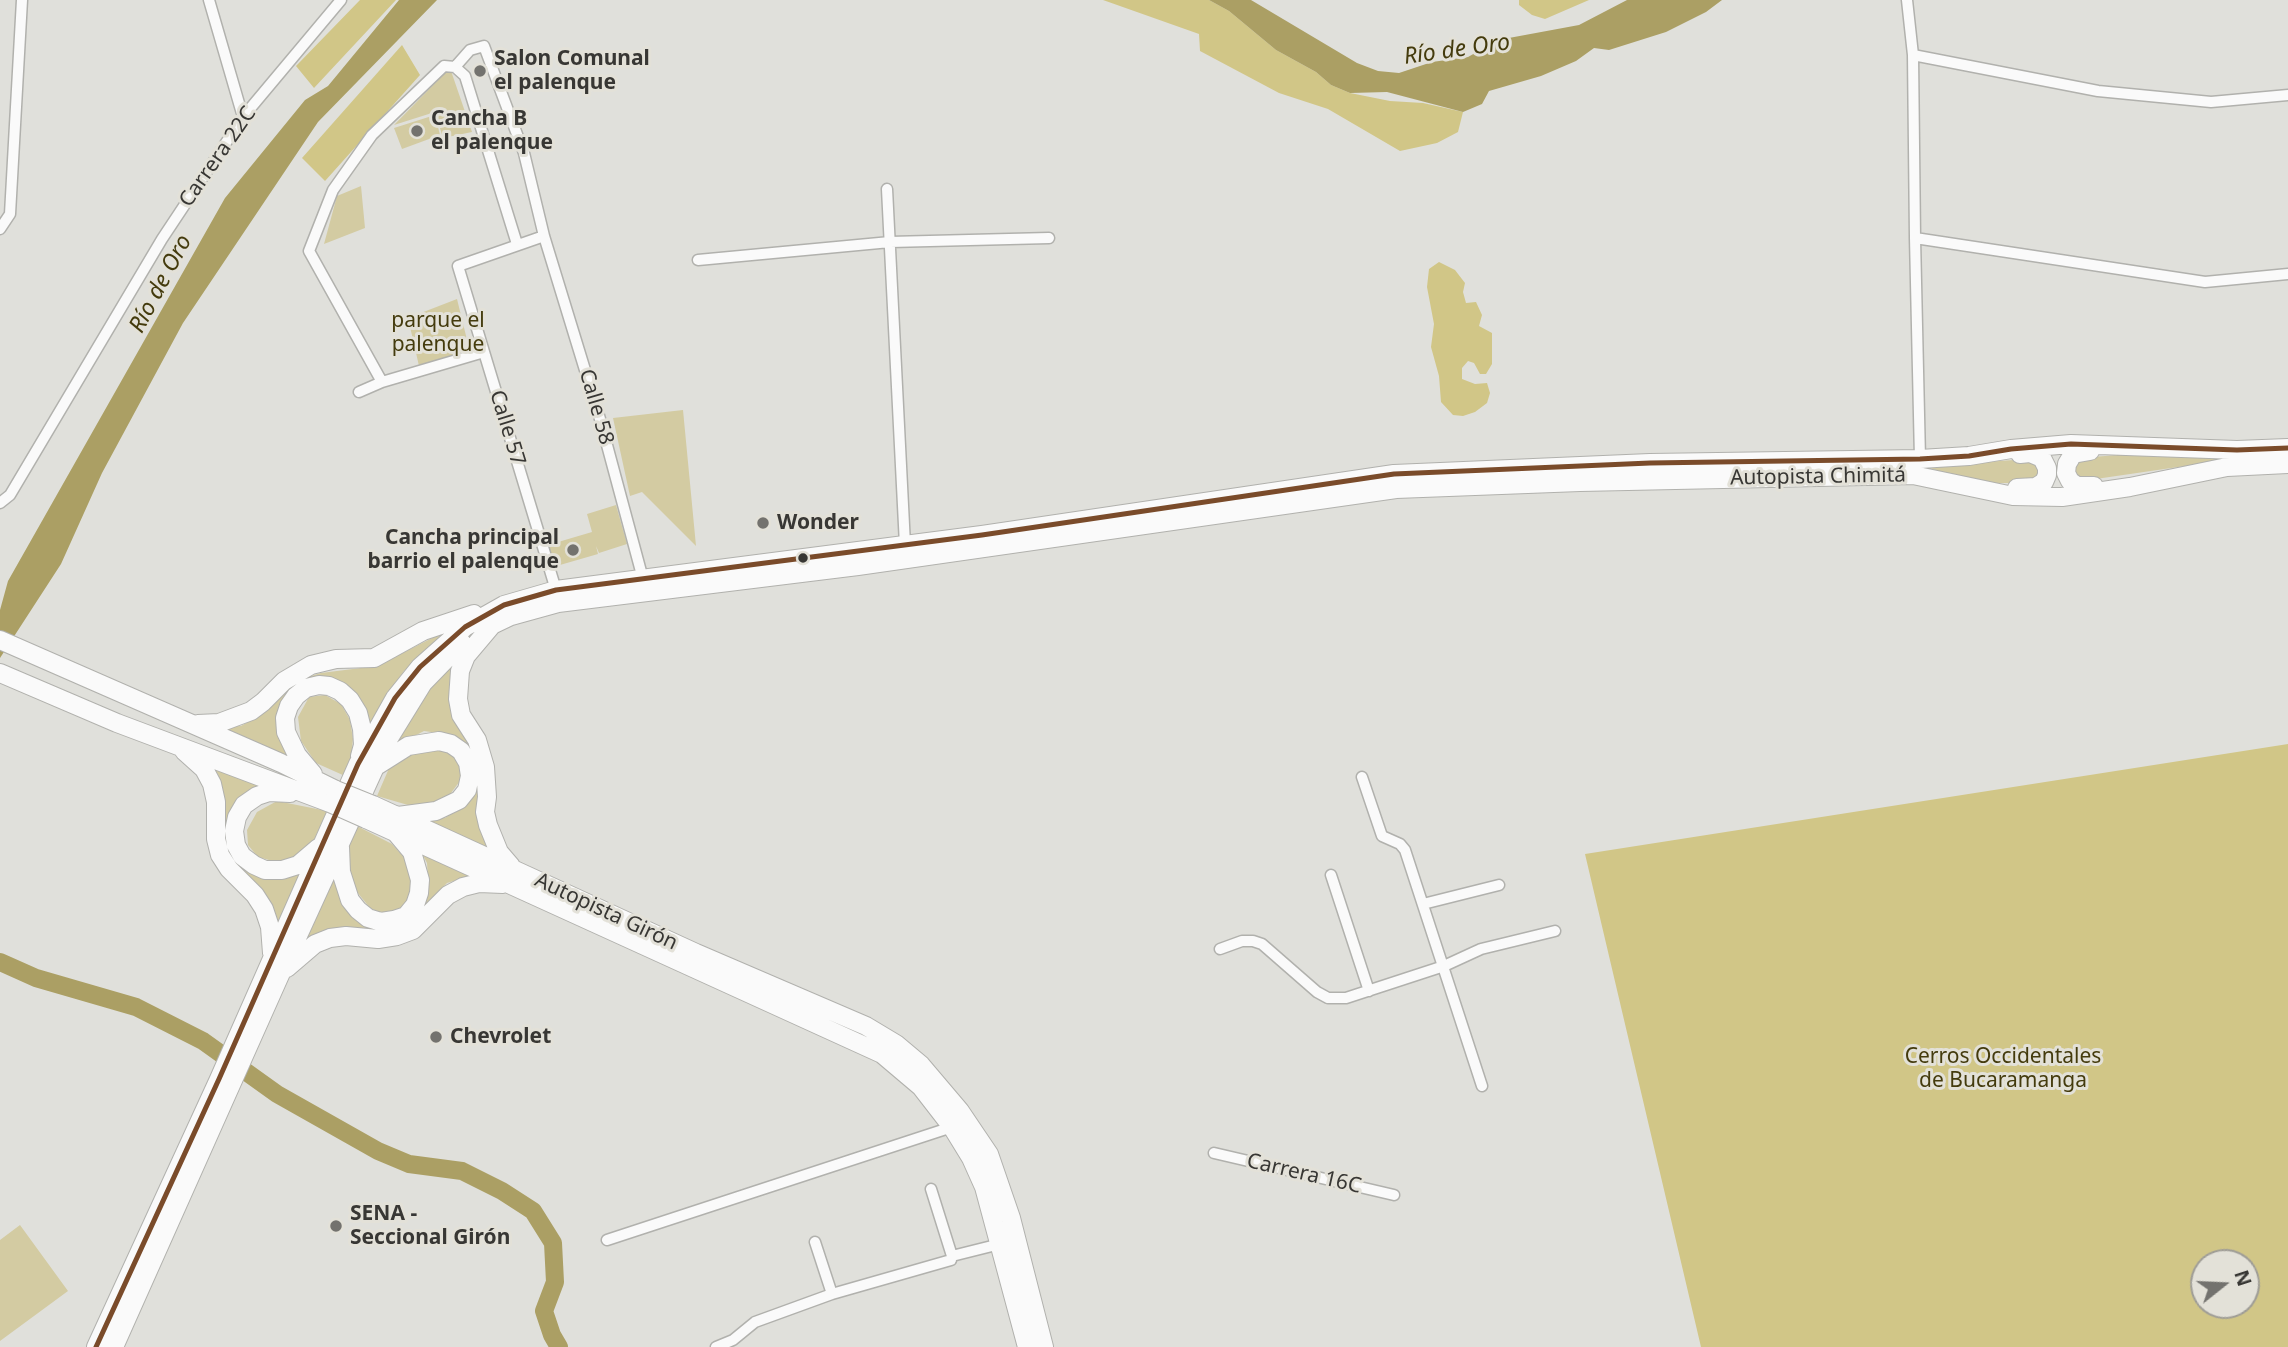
<!DOCTYPE html>
<meta charset="utf-8">
<style>
body{margin:0}
#map{position:relative;width:2288px;height:1347px;overflow:hidden;background:#e0e0db;font-family:"Noto Sans",sans-serif}
canvas{display:block}
.north{position:absolute;left:2190px;top:1249px;width:70px;height:70px;box-sizing:border-box;background:#e3e1d8;border:2px solid #9f9d96;border-radius:50%;rotate:72deg;font-size:19px;font-weight:700;line-height:28px;text-align:center;color:#383734}
.north::after{content:'';display:block;margin:auto;width:24px;height:32px;background:#73726e;clip-path:polygon(50% 0,100% 100%,50% 72%,0 100%)}
</style>
<div id="map">
<canvas width="2288" height="1347"></canvas>
<div class="north">N</div>
</div>
<script>
const g = document.querySelector('canvas').getContext('2d');
g.lineJoin = 'round';
function paint(path, color) {
  g.fillStyle = color;
  g.fill(path, 'evenodd');
}
function poly(rows) {
  const path = new Path2D();
  for (const r of rows) {
    path.moveTo(r[0], r[1]);
    for (let i = 2; i < r.length; i += 2) path.lineTo(r[i], r[i + 1]);
  }
  return path;
}
function strokePath(path, color, width, dash) {
  g.strokeStyle = color;
  g.lineWidth = width;
  g.lineCap = dash ? 'butt' : 'round';
  g.setLineDash(dash || []);
  g.stroke(path);
}
function write(font, color, halo, rows, align = 'center') {
  g.font = font + ' "Noto Sans",sans-serif';
  g.lineWidth = 6;
  g.setLineDash([]);
  g.textBaseline = 'middle';
  g.strokeStyle = halo;
  g.fillStyle = color;
  for (const [text, x, y, turn = 0] of rows) {
    g.save();
    g.translate(x, y);
    g.rotate((+turn || 0) * Math.PI / 180);
    g.textAlign = isNaN(turn) ? turn : align;
    if (halo) g.strokeText(text, 0, 0);
    g.fillText(text, 0, 0);
    g.restore();
  }
}
paint(poly([
 [450,68,472,132,443,138,435,112,394,125],
 [435,115,440,135,402,149,394,128],
 [361,186,365,228,324,244,337,196],
 [457,299,470,352,419,366,408,318],
 [683,410,696,546,642,492,630,496,613,418],
 [2130,454,2233,459,2089,480,2076,478,2073,467,2080,458],
 [2029,459,2039,465,2039,476,2023,483,1981,483,1954,477,1925,466],
 [616,505,627,544,599,553,596,546,598,554,553,567,548,545,592,532,587,514],
 [444,632,404,671,383,700,368,731,362,704,351,689,334,681,286,699,289,757,218,727,241,726,264,713,288,688,301,679,321,673,377,666],
 [461,655,470,739,479,763,482,833,488,850,425,819,445,818,465,804,463,744,453,735,424,731,391,748,424,695],
 [325,695,341,704,350,720,353,739,351,758,345,776,316,763,301,741,298,717,309,697],
 [426,749,448,749,458,761,462,771,460,781,448,797,428,804,408,805,377,796,390,766,404,754],
 [208,763,276,787,235,806,251,871,305,867,276,932,225,850,225,800,218,774],
 [277,801,327,811,312,844,298,857,280,863,258,857,248,845,247,830,257,812],
 [357,826,392,844,408,862,413,890,404,906,386,915,370,908,357,892,351,879,349,856,350,840],
 [420,850,487,879,467,877,447,883,404,928,297,951,335,867,341,891,392,924,428,879,427,863],
 [20,1225,68,1291,0,1341,0,1240]
]), '#d3cba2');
paint(poly([
 [360,0,396,0,314,88,296,66],
 [1103,0,1209,0,1229,11,1276,50,1316,72,1331,85,1350,93,1390,101,1423,103,1463,112,1458,132,1437,143,1400,151,1328,109,1279,93,1200,51,1199,34],
 [1519,0,1589,0,1545,19,1532,15,1519,5],
 [402,45,420,75,325,181,302,158],
 [1439,262,1455,270,1465,283,1463,292,1466,303,1476,302,1482,315,1479,326,1492,333,1492,364,1486,374,1480,374,1474,363,1468,361,1462,368,1462,379,1475,384,1487,383,1490,393,1487,403,1475,412,1463,416,1453,415,1441,402,1439,376,1431,347,1434,324,1427,287,1429,269],
 [2288,744,2288,1347,1701,1347,1585,854],
 [2204,1263,2246,1263,2246,1305,2204,1305]
]), '#d1c687');
paint(poly([
 [399,0,437,0,318,122,183,323,102,473,61,564,0,658,0,610,8,581,225,198,305,100,328,86],
 [1209,0,1251,0,1357,63,1378,71,1399,73,1432,62,1468,57,1498,40,1579,25,1627,0,1722,0,1706,12,1666,32,1609,50,1594,48,1576,61,1541,76,1489,91,1482,104,1463,112,1387,92,1350,93,1331,85,1316,72,1276,50,1229,11]
]), '#ab9f64');
strokePath(poly([
 [0,962,36,978,136,1007,203,1041,277,1094,378,1151,409,1164,462,1171,502,1191,533,1211,553,1243,555,1282,544,1311,552,1335,559,1347]
]), '#ab9f64', 18);
const minor = poly([
 [209,0,243,117],
 [1907,0,1913,55,1915,238,1920,459],
 [1913,55,2098,91,2211,102,2288,95],
 [455,67,470,50,484,46,524,153,544,236,600,419,643,579],
 [887,189,905,545],
 [0,229,10,214,22,0],
 [544,236,458,266,556,590],
 [1915,238,2205,282,2288,274],
 [698,260,890,242,1049,238],
 [382,382,309,251,333,190,372,135,444,66,455,67,465,76,517,244],
 [359,392,382,382,484,352],
 [0,503,10,495,162,239,243,117,341,0],
 [1362,777,1382,836,1400,844,1405,850,1482,1086],
 [1331,875,1369,991],
 [1423,904,1499,885],
 [1220,949,1242,941,1253,941,1262,944,1317,992,1328,998,1346,998,1444,966,1481,949,1555,931],
 [1214,1153,1394,1195],
 [607,1240,952,1127],
 [952,1256,1000,1244],
 [832,1294,951,1260,952,1256,931,1189],
 [716,1347,733,1340,755,1322,832,1294,815,1242]
]);
const trunk = poly([
 [2090,451,2073,454,2067,464,2066,473,2070,481,2077,486,2094,486],
 [2017,488,2036,487,2044,482,2047,475,2047,468,2042,458,2030,453,2020,454],
 [493,624,466,656,460,671,458,699,461,715,477,740,485,767,487,797,485,812,488,825,499,852,511,866],
 [486,628,511,616,558,603,858,566,1396,489,1580,482,1913,475,2013,496,2062,497,2130,487,2227,467,2288,464],
 [0,640,281,763,336,790],
 [0,673,117,723,330,803],
 [198,724,219,723,251,711,263,702,284,681,311,665,336,659,374,658,423,631,474,614],
 [184,751,204,769,212,784,216,802,216,839,220,855,229,869,255,895,264,909,270,927,272,953],
 [378,765,408,746,439,741,451,744,461,751,468,763,470,776,467,790,459,800,436,811,398,816],
 [313,774,297,755,286,732,285,718,289,706,296,696,306,688,319,685,329,686,340,691,350,700,358,713,362,729,363,745,360,756],
 [290,793,269,792,257,796,244,805,237,817,234,831,236,845,242,856,254,865,265,870,282,870,298,865,318,848],
 [373,805,696,953,866,1026,896,1044,921,1065,960,1111,989,1154,1011,1218,1044,1347],
 [366,819,882,1054,921,1087,952,1127,971,1158,984,1187,1027,1347],
 [340,847,341,872,350,900,358,910,368,918,381,922,394,920,406,916,415,905,419,893,420,880,412,852,396,833],
 [287,968,315,944,330,938,346,936,378,939,397,936,413,930,448,895,463,887,479,883,503,884],
 [96,1347,219,1079,358,764,395,698,420,667,465,627,504,605,556,590,982,535,1394,474,1650,463,1920,459,1969,456,2011,449,2071,444,2237,450,2288,448],
 [114,1347,280,975,386,743,423,683,462,643]
]);
strokePath(minor, '#b1b1ad', 13);
strokePath(trunk, '#b1b1ad', 20);
strokePath(minor, '#fafafa', 10);
strokePath(trunk, '#fafafa', 18);
const trunkBridge = poly([
 [336,790,373,805],
 [330,803,366,819]
]);
strokePath(trunkBridge, '#b1b1ad', 20, []);
strokePath(trunkBridge, '#fafafa', 18);
strokePath(poly([
 [96,1347,219,1079,358,764,395,698,420,667,465,627,504,605,556,590,982,535,1394,474,1650,463,1920,459,1969,456,2011,449,2071,444,2237,450,2288,448]
]), '#7a4b2a', 5);
for (const [x, y, r, color] of [
 [480,71,7,"#73726e"],
 [417,131,7,"#73726e"],
 [763,523,7,"#73726e"],
 [573,550,7,"#73726e"],
 [803,558,6,"#383734"],
 [436,1037,7,"#73726e"],
 [336,1226,7,"#73726e"]
]) {
  const dot = new Path2D();
  dot.arc(x, y, r, 0, 2 * Math.PI);
  g.fillStyle = color;
  g.fill(dot);
  strokePath(dot, '#e3e1d8', 2.5);
}
write('bold 21px', '#383734', '#e3e1d8', [
 ["Salon Comunal",494,59],
 ["el palenque",494,83],
 ["Cancha B",431,119],
 ["el palenque",431,143],
 ["Wonder",777,523],
 ["Cancha principal",559,538,"right"],
 ["barrio el palenque",559,562,"right"],
 ["Chevrolet",450,1037],
 ["SENA -",350,1214],
 ["Seccional Girón",350,1238]
], 'left');
write('21px', '#383734', '#e3e1d8', [
 ["Carrera 22C",218,157,-55],
 ["Calle 58",596,407,74],
 ["Calle 57",507,428,73],
 ["Autopista Chimitá",1818,477,-1],
 ["Autopista Girón",606,912,25],
 ["Carrera 16C",1304,1174,13]
]);
write('21px', '#443b0d', '#e3e1d8', [
 ["parque el",438,321],
 ["palenque",438,345],
 ["Cerros Occidentales",2003,1057],
 ["de Bucaramanga",2003,1081]
]);
write('italic 23px', '#443b0d', '#e3e1d8', [
 ["Río de Oro",1457,50,-8],
 ["Río de Oro",161,284,-62]
]);
</script>
